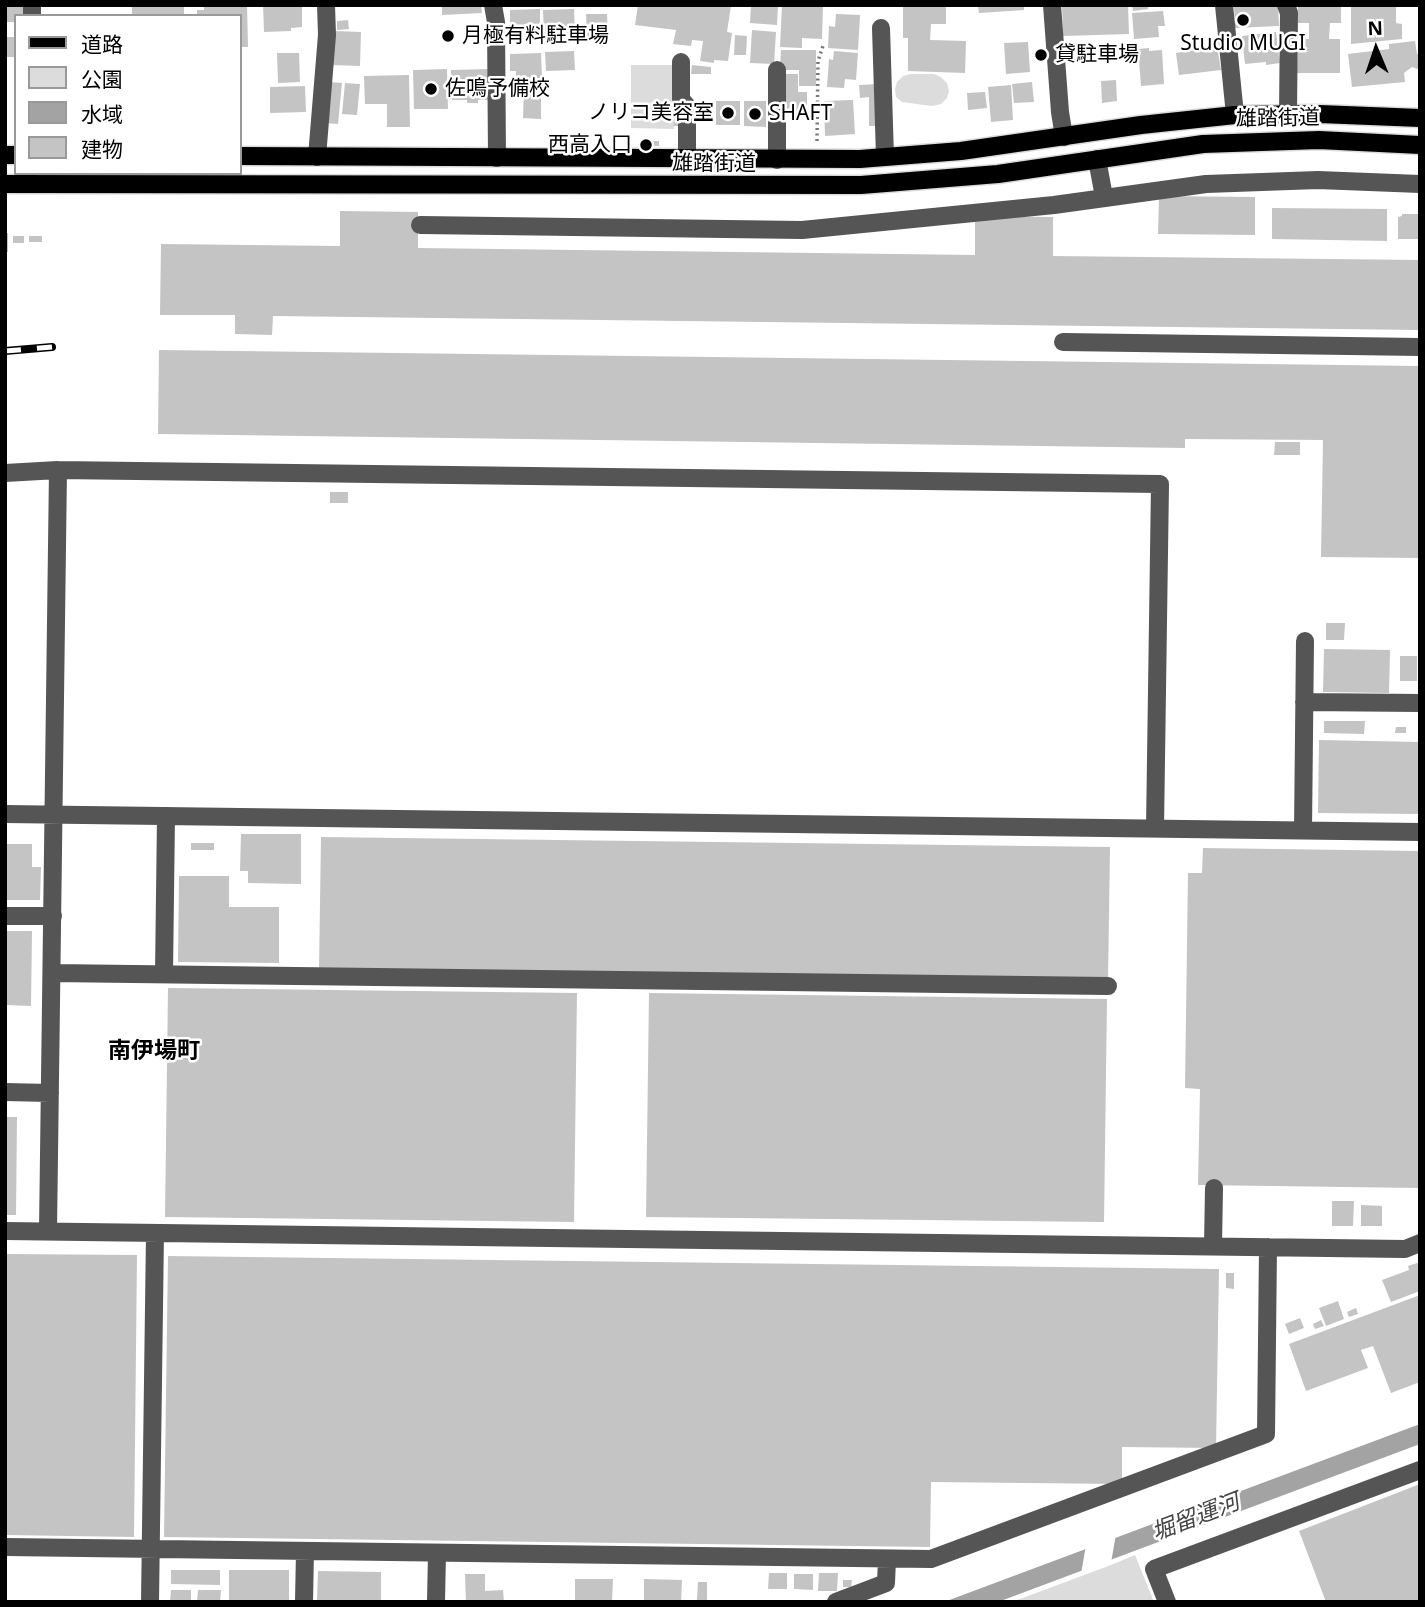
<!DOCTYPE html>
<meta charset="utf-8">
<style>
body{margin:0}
#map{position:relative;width:1425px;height:1607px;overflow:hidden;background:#fff;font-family:"Noto Sans","Noto Sans JP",sans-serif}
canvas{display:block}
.frame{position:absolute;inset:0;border:7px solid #000;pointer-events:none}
.legend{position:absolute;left:14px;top:14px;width:228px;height:161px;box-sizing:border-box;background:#fff;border:2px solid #999;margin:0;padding:9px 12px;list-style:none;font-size:21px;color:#000}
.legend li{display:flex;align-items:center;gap:14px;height:35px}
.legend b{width:35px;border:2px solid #999}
.north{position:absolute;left:1341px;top:14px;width:70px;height:70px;-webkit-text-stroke:5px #fff;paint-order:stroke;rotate:358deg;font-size:19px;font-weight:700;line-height:28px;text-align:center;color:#000}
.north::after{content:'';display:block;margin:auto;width:24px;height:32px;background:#000;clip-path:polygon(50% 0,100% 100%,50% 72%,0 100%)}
</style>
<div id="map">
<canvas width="1425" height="1607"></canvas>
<div class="frame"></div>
<ul class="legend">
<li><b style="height:9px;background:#000"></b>道路</li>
<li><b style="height:19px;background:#dcdcdc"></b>公園</li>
<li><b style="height:19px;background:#a3a3a3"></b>水域</li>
<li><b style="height:19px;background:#c4c4c4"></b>建物</li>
</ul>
<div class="north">N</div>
</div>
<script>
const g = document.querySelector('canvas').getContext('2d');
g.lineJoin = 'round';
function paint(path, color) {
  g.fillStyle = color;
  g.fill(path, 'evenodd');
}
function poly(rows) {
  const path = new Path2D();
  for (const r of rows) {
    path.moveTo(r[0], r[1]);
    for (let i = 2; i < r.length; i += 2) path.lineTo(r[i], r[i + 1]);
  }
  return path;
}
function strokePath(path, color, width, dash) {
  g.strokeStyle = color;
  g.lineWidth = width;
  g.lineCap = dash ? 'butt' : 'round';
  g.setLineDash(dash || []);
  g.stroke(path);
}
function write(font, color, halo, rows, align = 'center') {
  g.font = font + ' "Noto Sans","Noto Sans JP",sans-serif';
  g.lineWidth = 5;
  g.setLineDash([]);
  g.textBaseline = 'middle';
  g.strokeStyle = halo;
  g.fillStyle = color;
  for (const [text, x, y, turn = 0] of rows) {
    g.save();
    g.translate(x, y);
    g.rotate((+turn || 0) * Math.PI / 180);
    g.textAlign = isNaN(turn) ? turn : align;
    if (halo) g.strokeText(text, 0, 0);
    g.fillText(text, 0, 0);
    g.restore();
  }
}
paint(poly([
 [631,65,674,65,674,129,631,128],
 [911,74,934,74,941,77,947,83,949,91,947,98,941,104,932,106,902,102,896,97,895,89,897,82,903,76],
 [1135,1555,1154,1602,1012,1602,1111,1565]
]), '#dcdcdc');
paint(poly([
 [1420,1424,1420,1444,998,1602,944,1602]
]), '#a3a3a3');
paint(poly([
 [1116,1534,1111,1563,1081,1574,1086,1545]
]), '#fff');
paint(poly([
 [5,5,25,5,25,16,16,16,16,22,5,22],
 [132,5,184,5,184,16,132,16],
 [204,5,247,5,248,47,242,47,242,50,240,50,240,16,197,16,197,10,204,10],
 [263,5,302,5,302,27,291,28,291,31,264,32],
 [442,5,481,5,482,13,442,15],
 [638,5,731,6,727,32,732,33,728,61,714,60,714,63,700,61,703,41,692,40,691,46,673,44,676,30,635,25],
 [751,5,778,5,777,25,750,23],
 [782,5,823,5,822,39,802,38,802,48,780,47],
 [903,5,946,5,946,24,931,24,930,40,966,41,965,73,908,71,908,38,903,38],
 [978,5,1024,5,1024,10,979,13],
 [1062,5,1128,5,1129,34,1063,36],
 [1132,5,1148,5,1148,9,1133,11],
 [1234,5,1278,5,1279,26,1235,28],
 [1298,5,1341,5,1341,23,1330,23,1329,39,1340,39,1340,73,1297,73,1298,39,1309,39,1309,23,1298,23],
 [1351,5,1396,5,1396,23,1402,24,1402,39,1351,44],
 [540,9,540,35,510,35,510,10],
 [574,9,575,34,544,35,543,10],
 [1163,11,1165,26,1158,26,1159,37,1134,39,1132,13],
 [586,14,607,14,608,37,587,37],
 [836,14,860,15,858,50,828,48,829,26,835,27],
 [348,20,349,29,337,30,337,21],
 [752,30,776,32,774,64,750,63],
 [333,31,361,32,360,66,332,65],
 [1276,32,1280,63,1266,65,1266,62,1245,64,1242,36],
 [735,35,747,36,746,55,734,55],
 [5,37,16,37,16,57,5,57],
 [1415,41,1417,54,1420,55,1420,70,1412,67,1404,73,1405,82,1352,87,1348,54,1389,49,1389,44],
 [1028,42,1030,72,1006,74,1004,43],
 [1217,46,1221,70,1179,75,1176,53],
 [1149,48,1149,51,1162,50,1164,84,1141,86,1138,49],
 [781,50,816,50,816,86,799,86,799,70,780,70],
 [574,51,575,70,546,71,545,52],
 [834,51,858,53,856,80,845,79,844,88,827,87,829,59,833,60],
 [277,53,299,53,300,82,278,83],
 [541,53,542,78,516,78,516,71,510,71,510,54],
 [692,65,711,67,711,74,691,74],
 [447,69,448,109,414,109,413,70],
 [490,69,491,100,478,100,478,103,467,103,467,100,452,100,451,70],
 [782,74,798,74,798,92,807,92,807,114,781,113],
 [409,75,410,127,387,127,387,104,365,104,364,76],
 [1116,80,1117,101,1102,103,1101,81],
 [329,82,342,83,338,124,325,123],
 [1032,82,1034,102,1014,103,1012,84],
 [345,83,360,84,357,115,342,114],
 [878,84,880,126,869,126,869,97,860,98,859,85],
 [1011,85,1013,120,991,122,988,87],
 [305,86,306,112,270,113,270,87],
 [524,89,541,89,541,119,523,118],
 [985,92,987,108,968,110,967,93],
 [853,100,855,134,825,136,824,101],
 [716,101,740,101,740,125,716,125],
 [744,101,766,101,766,127,744,126],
 [674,110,682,111,681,126,674,126],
 [647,141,659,141,659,146,647,146],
 [1159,196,1255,197,1255,235,1158,234],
 [1272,208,1387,209,1387,241,1272,239],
 [340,211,418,212,418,248,975,255,975,216,1053,217,1053,256,1420,260,1420,330,273,316,272,335,235,334,235,315,160,315,161,244,340,246],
 [1402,214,1420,214,1420,239,1398,239,1398,217,1402,216],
 [5,233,8,233,8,252,5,252],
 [13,236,24,236,24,243,13,243],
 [29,236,42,236,42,242,29,242],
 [159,350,1420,366,1420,558,1321,557,1323,440,1185,439,1185,448,158,434],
 [1275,442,1300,442,1300,455,1274,455],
 [330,492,348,492,348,503,330,503],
 [1326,623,1345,623,1344,640,1326,640],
 [1324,649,1390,650,1389,693,1323,692],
 [1400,656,1417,656,1417,681,1400,681],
 [1324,721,1365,721,1364,734,1324,733],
 [1396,727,1406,727,1406,733,1395,733],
 [1319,740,1420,742,1420,814,1318,813],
 [241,834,301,834,301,884,248,883,248,871,240,871],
 [321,837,1110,847,1108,979,319,969],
 [191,843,214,843,214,850,191,850],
 [5,844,32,844,32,867,41,867,40,900,5,900],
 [1203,848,1420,851,1420,1188,1198,1185,1200,1089,1185,1088,1188,873,1202,873],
 [179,876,229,876,229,907,279,907,279,963,178,962],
 [5,931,32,931,31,1006,5,1005],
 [168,988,577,993,574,1222,165,1217],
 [649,993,1107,999,1104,1222,646,1217],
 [5,1117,17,1117,16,1215,5,1215],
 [1332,1201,1354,1201,1353,1226,1332,1226],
 [1361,1205,1382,1206,1382,1226,1361,1226],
 [5,1254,137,1255,134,1537,5,1535],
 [168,1256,1219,1269,1216,1448,1122,1447,1122,1484,931,1482,930,1547,164,1537],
 [1420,1262,1420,1291,1391,1302,1382,1280,1409,1270,1408,1266],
 [1226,1273,1234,1273,1234,1289,1226,1288],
 [1420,1295,1420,1382,1391,1393,1373,1346,1361,1350,1368,1368,1306,1391,1289,1344],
 [1338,1301,1344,1319,1326,1326,1319,1308],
 [1356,1308,1358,1314,1349,1317,1347,1312],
 [1300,1318,1304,1328,1289,1334,1285,1324],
 [1321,1320,1324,1326,1315,1329,1313,1324],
 [1420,1484,1420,1600,1415,1602,1326,1602,1299,1531],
 [171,1570,220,1570,220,1585,171,1584],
 [229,1570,289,1570,289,1602,229,1602],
 [318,1571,381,1572,381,1602,317,1602],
 [769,1573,787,1573,787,1589,768,1589],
 [819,1573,838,1573,837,1591,818,1591],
 [465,1574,485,1574,485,1591,503,1590,504,1602,466,1602],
 [794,1574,813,1574,813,1590,794,1589],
 [575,1579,613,1579,612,1602,575,1602],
 [644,1579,682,1580,681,1602,644,1602],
 [843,1580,852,1580,851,1587,843,1587],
 [698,1582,707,1582,707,1600,697,1600],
 [171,1590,191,1590,191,1602,170,1602],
 [198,1590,221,1590,220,1602,197,1602]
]), '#c4c4c4');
const major = poly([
 [5,155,16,155],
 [240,156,860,159,961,151,1141,125,1235,115,1320,114,1420,118],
 [5,184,861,185,998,174,1203,144,1319,140,1420,145]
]);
strokePath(major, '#dbdbdb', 21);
strokePath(poly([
 [817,141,818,61,824,43]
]), '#777', 3.5, [2, 3.5]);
strokePath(poly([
 [493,5,496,22,497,158],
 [1052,5,1060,112,1064,137],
 [1224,5,1235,115],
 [1286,5,1289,13,1288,114],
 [32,16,32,5],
 [881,28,885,157],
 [681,62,681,99,687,106,687,159],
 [317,157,327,35,326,5],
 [1097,159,1104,197],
 [777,160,777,70],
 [420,225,802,230,1054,205,1206,184,1318,180,1420,184],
 [1063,342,1420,347],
 [5,473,58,470,1160,484,1155,828],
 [1304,702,1420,703],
 [5,814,1420,832],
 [1303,830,1305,641],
 [5,916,53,916],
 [52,973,1108,986],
 [164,974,166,816],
 [5,1092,50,1093],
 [5,1231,1405,1249,1420,1243],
 [48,1231,58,470],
 [1213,1246,1214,1188],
 [5,1547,931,1559,1266,1434,1268,1247],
 [150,1602,155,1233],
 [304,1602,305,1551],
 [436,1602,437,1553],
 [836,1602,886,1583,887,1559],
 [1167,1602,1154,1569,1420,1470]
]), '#555', 18);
strokePath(major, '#000', 18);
const rail = poly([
 [5,351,52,347]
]);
strokePath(rail, '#000', 8);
strokePath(rail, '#fff', 5, [16]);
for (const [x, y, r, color] of [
 [1243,20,7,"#000"],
 [448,36,7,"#000"],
 [1041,55,7,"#000"],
 [431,89,7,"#000"],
 [728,113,7,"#000"],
 [755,114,7,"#000"],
 [646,145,7,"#000"]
]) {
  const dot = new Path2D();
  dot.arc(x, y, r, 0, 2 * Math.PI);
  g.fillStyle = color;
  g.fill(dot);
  strokePath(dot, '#fff', 2.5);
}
write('21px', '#000', '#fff', [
 ["月極有料駐車場",462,36],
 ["Studio MUGI",1243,44,"center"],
 ["貸駐車場",1055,55],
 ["佐鳴予備校",445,89],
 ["ノリコ美容室",714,113,"right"],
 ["SHAFT",769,114],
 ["西高入口",632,145,"right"]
], 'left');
write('21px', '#000', '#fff', [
 ["雄踏街道",1278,119,-1],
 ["雄踏街道",714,164]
]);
write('bold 23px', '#000', '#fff', [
 ["南伊場町",154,1051]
]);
write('italic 23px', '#444', '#fff', [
 ["堀留運河",1196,1518,-21]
]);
</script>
